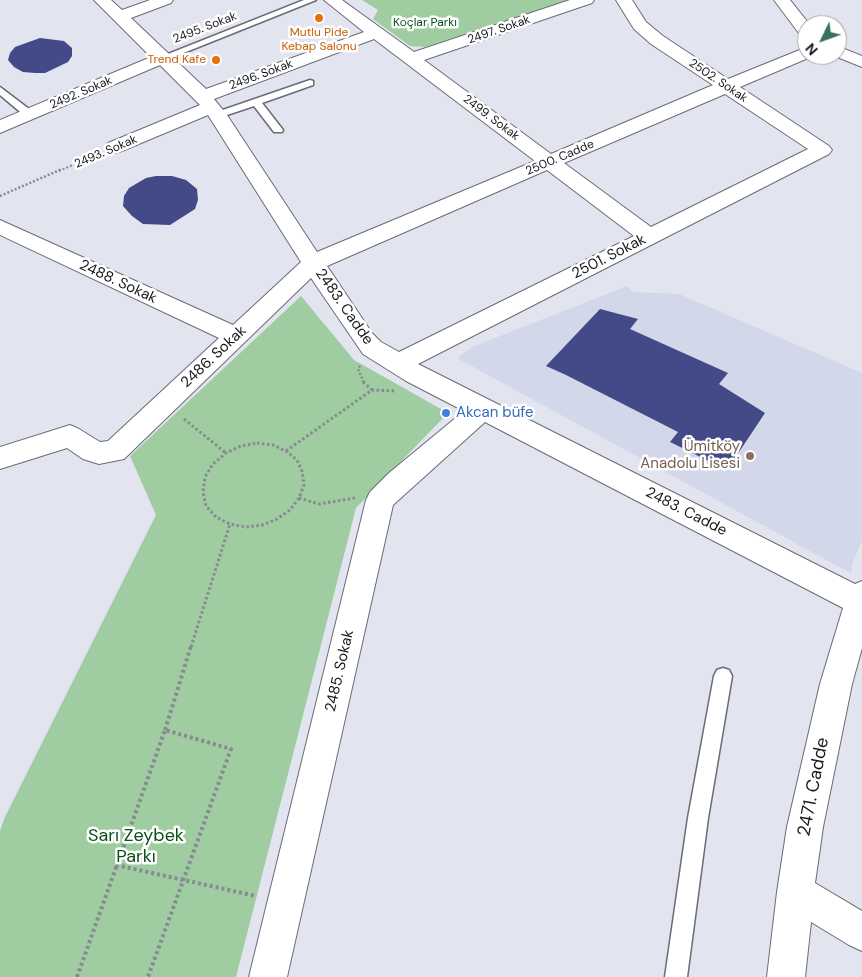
<!DOCTYPE html>
<meta charset="utf-8">
<style>
body{margin:0}
#map{position:relative;width:862px;height:977px;overflow:hidden;background:#e2e4f0;font-family:"DM Sans",sans-serif}
canvas{display:block}
.north{position:absolute;left:797px;top:15px;width:50px;height:50px;box-sizing:border-box;background:#fff;border:1px solid #a2a3a4;border-radius:50%;rotate:228deg;font-size:14px;font-weight:700;line-height:20px;text-align:center;color:#17181c}
.north::after{content:'';display:block;margin:auto;width:18px;height:22px;background:#36725d;clip-path:polygon(50% 0,100% 100%,50% 72%,0 100%)}
</style>
<div id="map">
<canvas width="862" height="977"></canvas>
<div class="north">N</div>
</div>
<script>
const g = document.querySelector('canvas').getContext('2d');
g.lineJoin = 'round';
function paint(path, color) {
  g.fillStyle = color;
  g.fill(path, 'evenodd');
}
function poly(rows) {
  const path = new Path2D();
  for (const r of rows) {
    path.moveTo(r[0], r[1]);
    for (let i = 2; i < r.length; i += 2) path.lineTo(r[i], r[i + 1]);
  }
  return path;
}
function strokePath(path, color, width, dash) {
  g.strokeStyle = color;
  g.lineWidth = width;
  g.lineCap = dash ? 'butt' : 'round';
  g.setLineDash(dash || []);
  g.stroke(path);
}
function write(font, color, halo, rows, align = 'center') {
  g.font = font + ' "DM Sans",sans-serif';
  g.lineWidth = 5;
  g.setLineDash([]);
  g.textBaseline = 'middle';
  g.strokeStyle = halo;
  g.fillStyle = color;
  for (const [text, x, y, turn = 0] of rows) {
    g.save();
    g.translate(x, y);
    g.rotate((+turn || 0) * Math.PI / 180);
    g.textAlign = isNaN(turn) ? turn : align;
    if (halo) g.strokeText(text, 0, 0);
    g.fillText(text, 0, 0);
    g.restore();
  }
}
paint(poly([
 [627,286,633,292,679,294,862,373,862,540,852,565,852,574,457,358,472,347]
]), '#d3d7ea');
paint(poly([
 [362,0,570,0,425,47,410,46,373,19,378,10],
 [301,296,354,360,448,413,356,508,236,977,0,977,0,831,4,819,156,515,130,456]
]), '#9fcca1');
paint(poly([
 [40,38,64,41,72,48,72,56,68,62,45,73,35,73,23,72,14,67,8,60,10,53,15,47],
 [156,176,172,176,186,180,197,189,198,200,195,209,170,225,143,224,132,216,123,206,124,196,129,188,146,178],
 [600,309,638,319,630,329,728,373,719,384,765,413,727,470,670,442,678,432,566,375,546,366]
]), '#444988');
const lane = poly([
 [304,0,316,0,166,60,160,60,158,58,304,0],
 [310,80,313,81,313,85,262,103,283,130,282,132,274,132,254,106,218,118,213,115,214,113,310,80],
 [0,87,33,112,33,116,25,116,0,95,0,87],
 [723,668,729,670,732,676,708,818,687,977,665,977,688,818,714,676,717,670,723,668]
]);
const street = poly([
 [94,0,111,0,122,10,150,0,173,0,171,3,131,18,206,89,364,32,324,0,342,0,414,52,570,0,594,0,592,3,424,60,551,154,713,85,651,44,634,29,616,0,632,0,646,22,663,36,728,79,807,47,807,55,813,56,740,87,829,146,832,150,829,154,418,364,855,584,862,581,862,648,852,684,823,827,815,883,862,911,862,951,849,945,811,922,805,977,767,977,777,892,787,827,820,684,843,608,485,422,393,505,287,977,249,977,366,500,370,492,389,473,464,411,406,381,363,354,311,278,124,459,99,464,83,459,67,448,0,469,0,447,70,425,79,429,100,442,108,441,219,338,0,235,0,220,233,325,301,262,208,115,122,151,115,153,108,151,105,147,108,143,200,105,160,65,0,133,0,120,151,57,94,0],
 [374,39,535,161,317,252,227,115,214,99,374,39],
 [725,94,808,149,651,227,564,163,725,94],
 [547,170,634,236,399,352,381,342,372,333,327,266,547,170],
 [774,0,790,0,810,25,807,25,807,37,801,36,774,0],
 [837,46,862,56,862,67,832,55,837,55,837,46]
]);
strokePath(lane, '#6a6b76', 3);
strokePath(street, '#6a6b76', 2);
strokePath(poly([
 [59,171,96,155]
]), '#888a92', 2, [2, 2]);
strokePath(poly([
 [0,196,62,169],
 [360,366,358,369,364,383]
]), '#888a92', 2.5, [2, 2]);
strokePath(poly([
 [363,382,372,390],
 [184,419,226,453],
 [257,443,273,445,286,451,297,460,302,471,304,485,299,498,290,510,277,519,262,525,246,527,230,524,216,517,206,506,203,492,205,477,213,464,226,453,241,446,257,443],
 [286,451,372,390,396,391],
 [299,498,319,504,355,498],
 [191,647,230,524]
]), '#888a92', 3, [2.5, 2.5]);
strokePath(poly([
 [165,730,191,646],
 [116,865,256,896],
 [77,977,165,730,231,749,148,977]
]), '#888a92', 4, [3, 3]);
paint(lane, '#fff');
paint(street, '#fff');
for (const [x, y, r, color] of [
 [319,18,5,"#e8710a"],
 [216,60,5,"#e8710a"],
 [446,413,5,"#3f7fe0"],
 [750,456,5,"#8d6e63"]
]) {
  const dot = new Path2D();
  dot.arc(x, y, r, 0, 2 * Math.PI);
  g.fillStyle = color;
  g.fill(dot);
  strokePath(dot, '#fff', 2);
}
write('12px', '#094f19', '#fff', [
 ["Koçlar Parkı",425,23]
]);
write('12px', '#17181c', '#fff', [
 ["2495. Sokak",205,28,-21],
 ["2497. Sokak",499,30,-19],
 ["2496. Sokak",261,75,-20],
 ["2502. Sokak",718,81,34],
 ["2492. Sokak",81,93,-23],
 ["2499. Sokak",491,118,37],
 ["2493. Sokak",106,152,-23],
 ["2500. Cadde",560,158,-23]
]);
write('12px', '#c56008', '#fff', [
 ["Mutlu Pide",319,33],
 ["Kebap Salonu",319,47],
 ["Trend Kafe",206,60,"right"]
]);
write('15px', '#17181c', '#fff', [
 ["2501. Sokak",609,257,-27],
 ["2488. Sokak",118,282,25],
 ["2483. Cadde",344,307,55],
 ["2486. Sokak",214,357,-43],
 ["2483. Cadde",686,512,27],
 ["2485. Sokak",340,671,-77]
]);
write('15px', '#366cbe', '#fff', [
 ["Akcan büfe",456,413]
], 'left');
write('15px', '#785e54', '#fff', [
 ["Ümitköy",740,447],
 ["Anadolu Lisesi",740,464]
], 'right');
write('18px', '#17181c', '#fff', [
 ["2471. Cadde",814,787,-79]
]);
write('18px', '#094f19', '#fff', [
 ["Sarı Zeybek",136,836],
 ["Parkı",136,857]
]);
</script>
